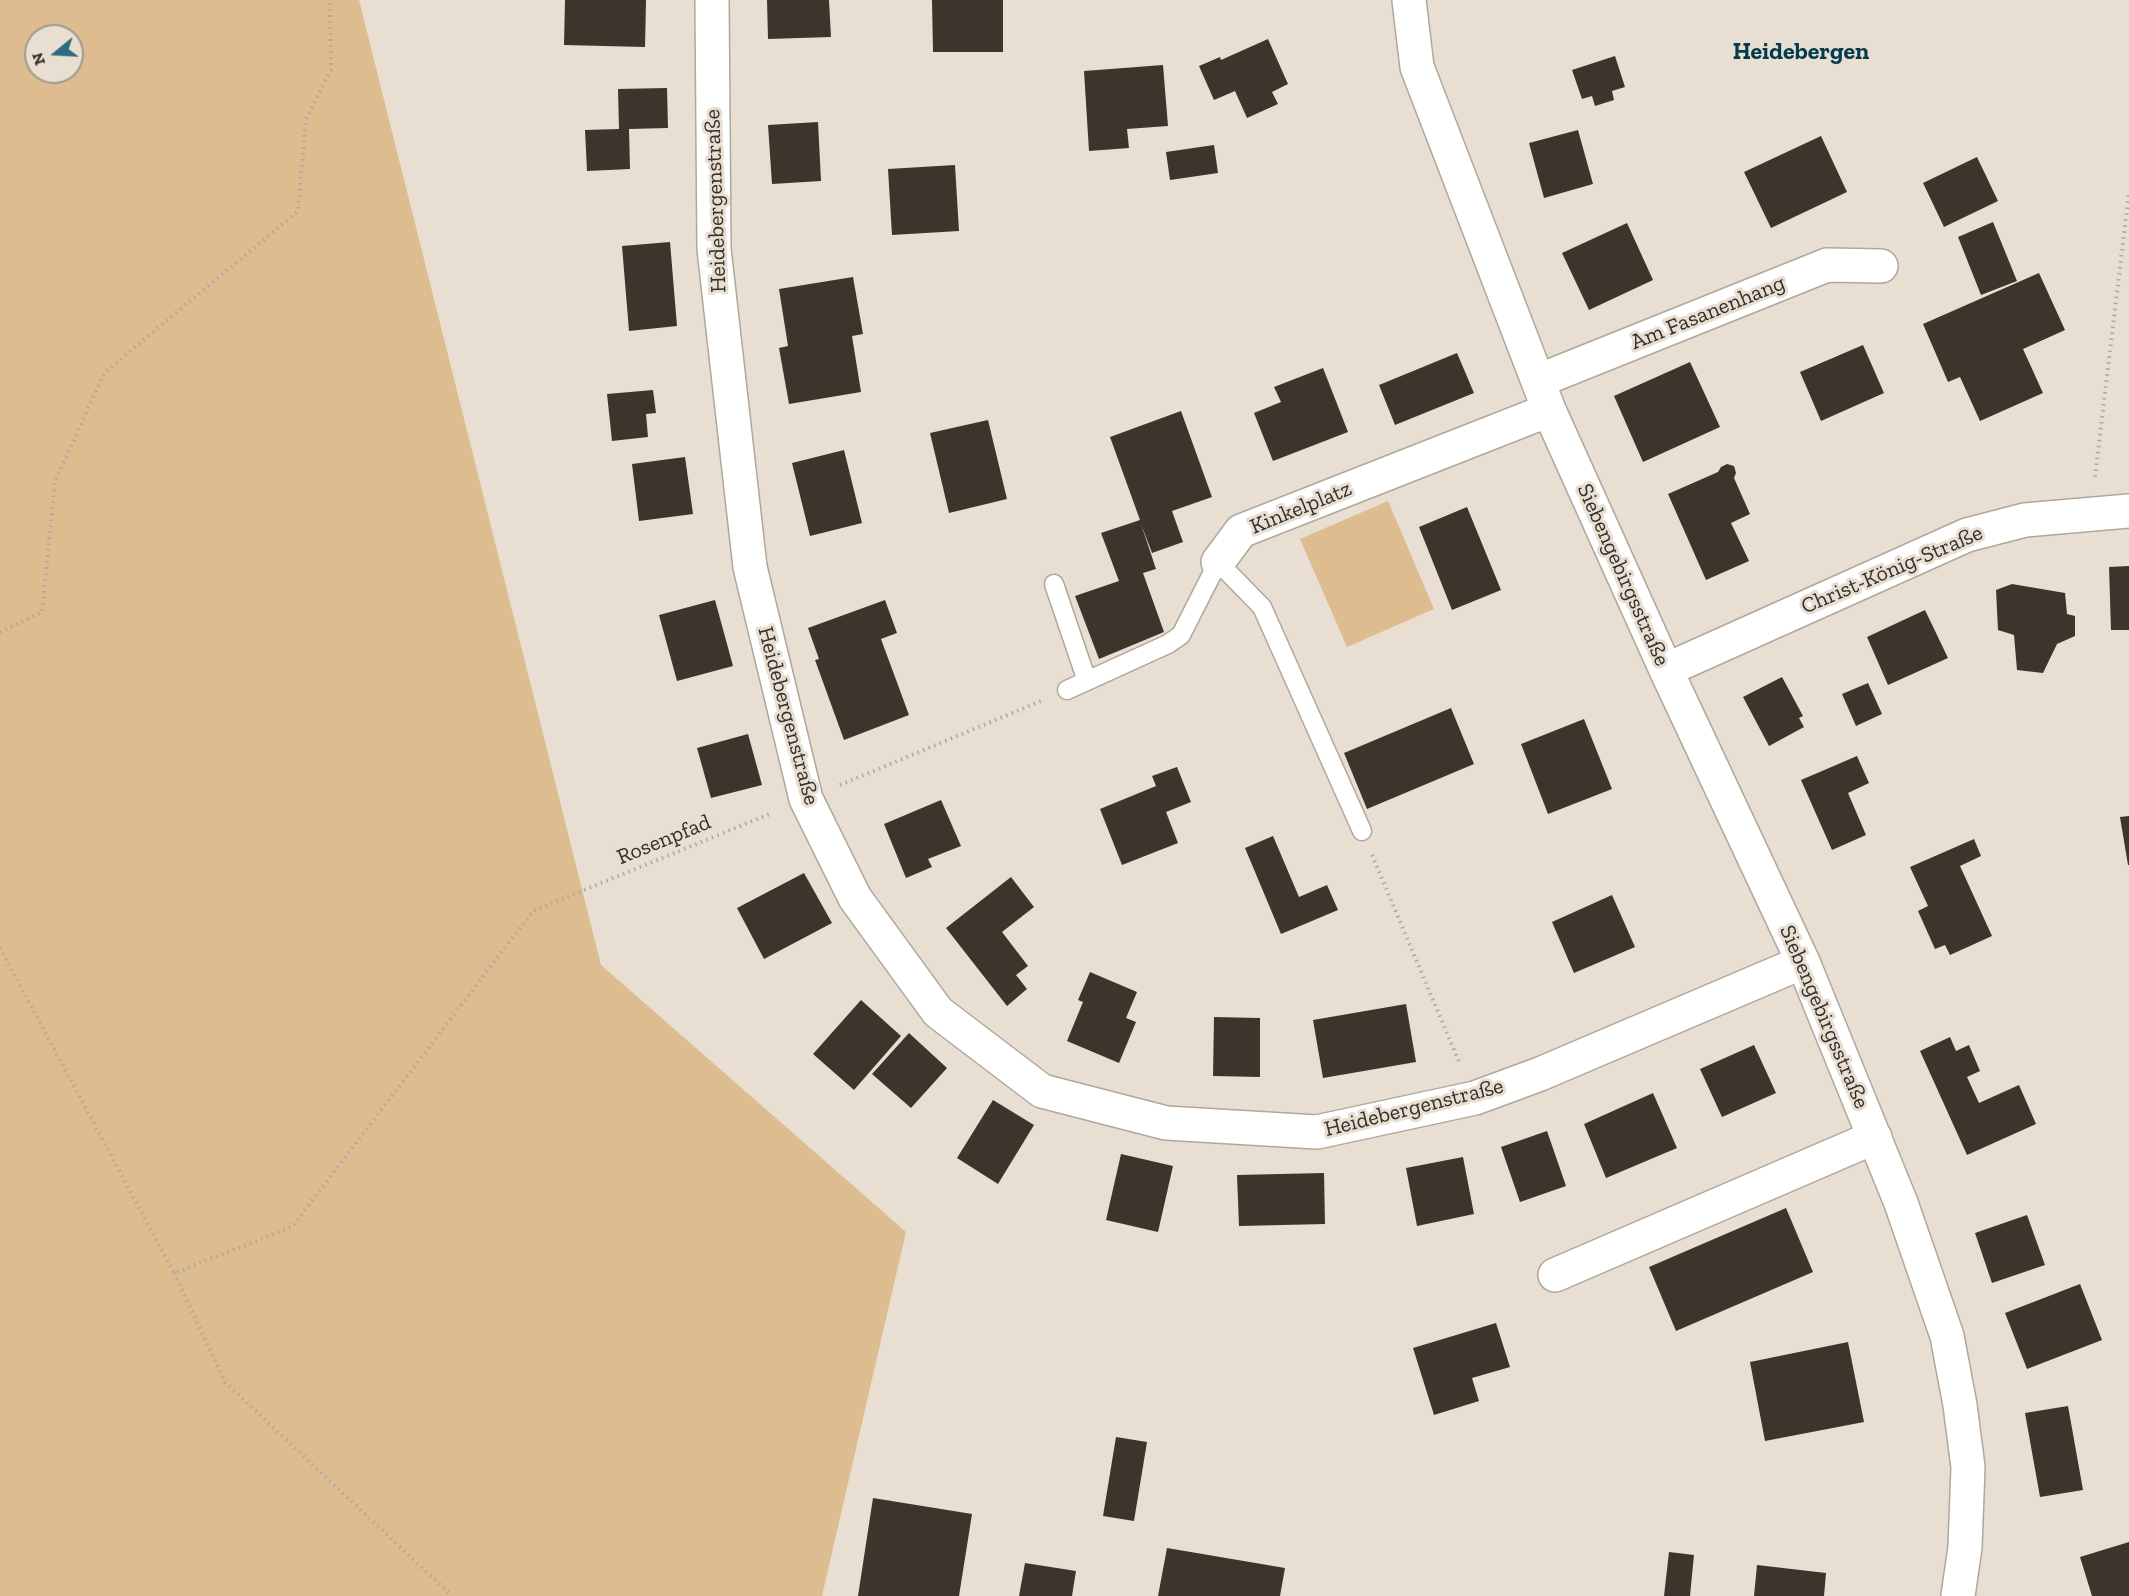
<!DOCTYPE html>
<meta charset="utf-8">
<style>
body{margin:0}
#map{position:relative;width:2129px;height:1596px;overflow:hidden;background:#e8ded2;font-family:"Zilla Slab",serif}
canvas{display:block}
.north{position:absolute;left:24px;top:24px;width:60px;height:60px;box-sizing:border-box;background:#e8ded2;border:2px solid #a0988f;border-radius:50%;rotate:252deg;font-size:16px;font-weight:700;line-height:24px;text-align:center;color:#332f2a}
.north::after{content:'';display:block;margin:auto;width:21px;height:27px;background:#2d6b81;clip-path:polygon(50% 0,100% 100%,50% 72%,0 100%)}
</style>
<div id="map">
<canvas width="2129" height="1596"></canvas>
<div class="north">N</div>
</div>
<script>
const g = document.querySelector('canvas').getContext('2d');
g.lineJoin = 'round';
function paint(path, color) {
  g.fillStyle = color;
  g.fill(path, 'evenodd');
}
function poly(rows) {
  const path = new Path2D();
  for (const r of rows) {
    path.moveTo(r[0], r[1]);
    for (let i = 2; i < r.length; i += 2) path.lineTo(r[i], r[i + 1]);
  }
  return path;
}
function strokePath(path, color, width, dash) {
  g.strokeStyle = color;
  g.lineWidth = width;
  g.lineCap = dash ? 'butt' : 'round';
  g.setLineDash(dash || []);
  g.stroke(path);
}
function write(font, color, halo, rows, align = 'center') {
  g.font = font + ' "Zilla Slab",serif';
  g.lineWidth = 6;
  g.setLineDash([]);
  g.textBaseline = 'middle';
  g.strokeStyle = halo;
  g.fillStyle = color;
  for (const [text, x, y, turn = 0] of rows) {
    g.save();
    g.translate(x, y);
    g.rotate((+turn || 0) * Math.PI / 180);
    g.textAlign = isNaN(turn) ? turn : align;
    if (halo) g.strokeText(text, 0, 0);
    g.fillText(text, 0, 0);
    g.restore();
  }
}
paint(poly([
 [0,0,359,0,601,965,906,1232,822,1596,0,1596],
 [36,36,72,36,72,72,36,72],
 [1388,501,1434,609,1347,647,1300,539]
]), '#ddbc8f');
paint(poly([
 [565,0,646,0,645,47,564,45],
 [767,0,829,0,831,37,768,39],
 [932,0,1003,0,1003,52,933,52],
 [1268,39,1288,84,1272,92,1278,104,1247,118,1235,91,1214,100,1199,66,1220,57,1221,60],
 [1615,56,1625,87,1612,91,1614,100,1595,106,1592,96,1582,99,1572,70],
 [1163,65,1168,126,1127,129,1129,148,1089,151,1084,71],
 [667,88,668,128,629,129,630,169,587,171,585,130,619,129,618,89],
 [818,122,821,181,772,184,768,125],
 [1578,130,1593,184,1544,198,1529,143],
 [1821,136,1847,192,1771,228,1744,172],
 [1214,145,1218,173,1170,180,1166,152],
 [1977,157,1998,201,1944,227,1923,183],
 [955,165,959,231,892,235,888,169],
 [1993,222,2017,281,1981,295,1958,237],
 [1627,223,1653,280,1589,310,1562,253],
 [670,242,677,326,629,331,622,246],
 [2039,273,2065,330,2023,349,2043,393,1980,421,1960,377,1948,382,1923,324],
 [853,277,863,334,852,336,861,392,789,404,779,348,788,346,779,289],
 [1863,345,1884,393,1821,421,1800,372],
 [1457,353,1474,393,1395,425,1379,385],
 [1690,362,1720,427,1643,462,1614,396],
 [1323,368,1348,432,1273,461,1254,413,1281,402,1274,387],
 [653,390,656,413,646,414,648,437,612,441,607,394],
 [1181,411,1212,497,1172,511,1183,542,1152,553,1141,524,1156,569,1143,573,1164,632,1099,659,1075,596,1119,581,1101,533,1140,520,1110,437],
 [988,420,1007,499,949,513,930,433],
 [844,450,862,523,810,536,792,463],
 [685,457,693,514,639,521,632,464],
 [1727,464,1734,466,1736,473,1734,478,1750,514,1731,523,1749,561,1706,580,1668,494,1718,472,1721,467],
 [1467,507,1501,590,1452,610,1419,527],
 [2129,566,2129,630,2111,630,2109,567],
 [2012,584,2065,593,2067,614,2075,616,2075,636,2057,644,2043,673,2017,670,2014,635,1998,630,1996,590],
 [715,600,733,666,677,681,659,615],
 [885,600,897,633,881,639,909,715,844,740,815,660,819,659,808,628],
 [1925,610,1948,658,1888,685,1867,637],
 [1782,677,1803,716,1799,718,1804,727,1769,746,1743,697],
 [1868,683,1882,714,1856,726,1842,694],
 [1451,708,1474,764,1367,809,1344,753],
 [1584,719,1612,789,1548,814,1521,744],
 [748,734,762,785,711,798,697,748],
 [1857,756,1869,783,1848,793,1866,835,1832,850,1801,780],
 [1177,767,1191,802,1166,812,1178,843,1122,865,1100,809,1156,786,1152,776],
 [941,800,961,846,928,859,932,867,906,878,884,824],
 [2129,816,2129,865,2128,865,2120,817],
 [1273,836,1299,897,1327,885,1338,910,1281,934,1245,848],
 [1974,839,1981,856,1960,866,1992,936,1950,955,1945,945,1935,949,1918,911,1928,906,1910,867],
 [804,873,832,923,764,959,737,908],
 [1011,877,1034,907,1002,932,1028,966,1016,975,1027,989,1007,1006,946,928],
 [1612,895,1635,947,1574,973,1552,922],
 [1090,972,1137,992,1126,1018,1136,1022,1119,1063,1067,1041,1083,1002,1078,1000],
 [861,1000,901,1036,854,1090,813,1054],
 [1406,1004,1416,1062,1323,1078,1313,1020],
 [1214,1017,1260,1018,1260,1077,1213,1076],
 [909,1033,947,1068,911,1108,872,1074],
 [1950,1037,1956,1051,1969,1045,1980,1071,1967,1077,1979,1103,2019,1085,2036,1124,1967,1155,1920,1051],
 [1754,1045,1776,1093,1722,1117,1700,1069],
 [1653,1093,1677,1148,1606,1178,1584,1124],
 [993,1100,1034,1125,998,1184,957,1158],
 [1547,1131,1566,1186,1520,1202,1501,1147],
 [1121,1154,1173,1166,1158,1232,1106,1220],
 [1463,1157,1474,1214,1417,1226,1406,1168],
 [1324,1173,1325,1224,1239,1226,1237,1175],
 [1786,1208,1813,1272,1676,1331,1649,1267],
 [2027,1215,2045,1265,1992,1283,1975,1233],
 [2080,1284,2102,1340,2027,1369,2005,1313],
 [1496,1323,1510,1367,1472,1378,1479,1401,1434,1415,1413,1348],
 [1848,1342,1864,1422,1765,1441,1750,1362],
 [2068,1406,2083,1490,2040,1497,2025,1413],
 [1116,1437,1147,1442,1134,1521,1103,1516],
 [873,1498,972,1514,959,1596,858,1596],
 [2129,1542,2129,1596,2092,1596,2080,1557],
 [1167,1548,1285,1568,1280,1596,1158,1596],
 [1669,1552,1694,1555,1690,1596,1664,1596],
 [1025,1563,1076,1571,1072,1596,1019,1596],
 [1757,1565,1826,1573,1824,1596,1754,1596]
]), '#3d352b');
const service = poly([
 [1054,584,1087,681],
 [1067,690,1168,644,1181,635,1218,562,1262,607,1362,831]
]);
const minor = poly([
 [712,0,714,249,750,567,806,799,855,898,938,1012,1042,1091,1166,1123,1317,1132,1475,1098,1540,1074,1803,962],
 [1409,0,1417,67,1549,410,1666,670,1803,962,1901,1203,1947,1336,1960,1405,1968,1467,1965,1547,1958,1596],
 [1538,381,1827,265,1881,266],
 [1218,562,1241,531,1549,410],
 [1666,670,1967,535,2025,520,2129,511],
 [1555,1275,1875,1137]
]);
strokePath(service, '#b0a79b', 21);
strokePath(minor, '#b0a79b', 36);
strokePath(poly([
 [2095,477,2129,192],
 [0,632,42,612,55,482,104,373,298,211,306,119,331,70,330,0],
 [840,785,1041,701],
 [1372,855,1460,1064],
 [0,948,174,1273,292,1227,533,911,772,813],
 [174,1273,225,1382,452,1596]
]), '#b0a89e', 4, [1.5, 4.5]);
strokePath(service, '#fff', 18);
strokePath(minor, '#fff', 33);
write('22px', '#332f2a', '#e8ded2', [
 ["Heidebergenstraße",716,201,-92],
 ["Am Fasanenhang",1708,313,-22],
 ["Kinkelplatz",1301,508,-22],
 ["Christ-König-Straße",1892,570,-23],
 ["Siebengebirgsstraße",1623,575,66],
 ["Heidebergenstraße",788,716,75],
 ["Rosenpfad",664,840,-22],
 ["Siebengebirgsstraße",1824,1017,67],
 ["Heidebergenstraße",1414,1108,-14]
]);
write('bold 24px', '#033b4c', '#e8ded2', [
 ["Heidebergen",1801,52]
]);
</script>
